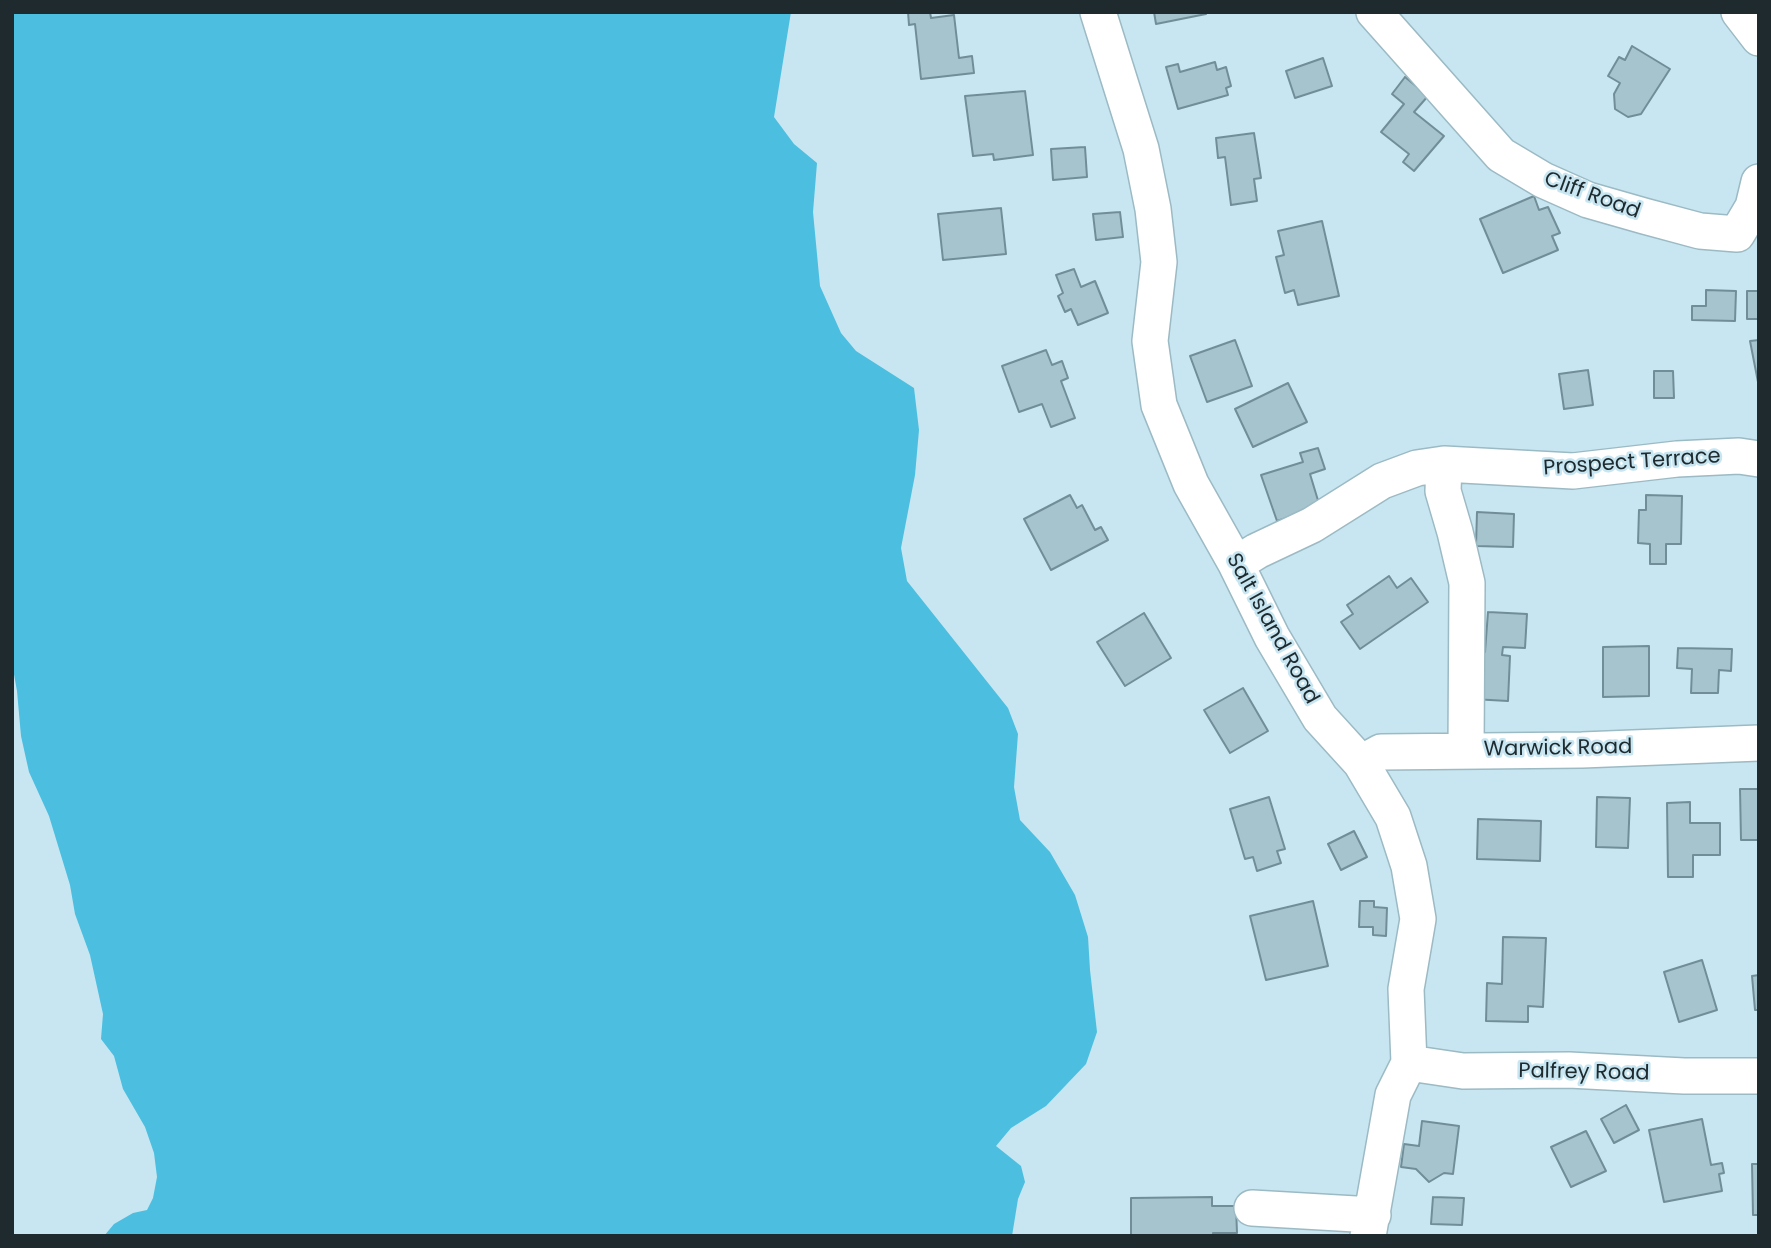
<!DOCTYPE html>
<style>
body{margin:0}
#map{position:relative;width:1771px;height:1248px;overflow:hidden;background:#c7e6f1;font-family:Poppins,sans-serif}
canvas{display:block}
.frame{position:absolute;inset:0;border:14px solid #1e2a2e;pointer-events:none}
</style>
<div id="map">
<canvas width="1771" height="1248"></canvas>
<div class="frame"></div>
</div>
<script>
const g = document.querySelector('canvas').getContext('2d');
g.lineJoin = 'round';
function paint(path, color) {
  g.fillStyle = color;
  g.fill(path, 'evenodd');
}
function poly(rows) {
  const path = new Path2D();
  for (const r of rows) {
    path.moveTo(r[0], r[1]);
    for (let i = 2; i < r.length; i += 2) path.lineTo(r[i], r[i + 1]);
  }
  return path;
}
function strokePath(path, color, width, dash) {
  g.strokeStyle = color;
  g.lineWidth = width;
  g.lineCap = dash ? 'butt' : 'round';
  g.setLineDash(dash || []);
  g.stroke(path);
}
function write(font, color, halo, rows, align = 'center') {
  g.font = font + ' Poppins,sans-serif';
  g.lineWidth = 5;
  g.setLineDash([]);
  g.textBaseline = 'middle';
  g.strokeStyle = halo;
  g.fillStyle = color;
  for (const [text, x, y, turn = 0] of rows) {
    g.save();
    g.translate(x, y);
    g.rotate((+turn || 0) * Math.PI / 180);
    g.textAlign = isNaN(turn) ? turn : align;
    if (halo) g.strokeText(text, 0, 0);
    g.fillText(text, 0, 0);
    g.restore();
  }
}
paint(poly([
 [12,12,791,12,774,117,794,144,817,163,813,212,820,286,841,333,856,351,914,388,919,430,915,475,901,548,907,581,1008,708,1018,734,1014,787,1020,820,1050,852,1075,895,1088,937,1090,970,1097,1032,1086,1064,1046,1106,1011,1128,996,1146,1021,1166,1025,1182,1018,1199,1012,1236,104,1236,114,1224,133,1213,147,1210,153,1198,157,1177,154,1153,145,1127,123,1089,114,1056,101,1039,103,1014,90,955,75,914,70,885,49,816,29,772,21,736,17,691,12,663]
]), '#4cbedf');
const building = poly([
 [908,12,930,12,931,18,954,15,959,58,972,56,974,73,921,79,915,24,909,25,908,12],
 [1154,12,1206,12,1206,14,1156,24,1154,12],
 [1632,46,1670,69,1641,114,1628,117,1615,109,1614,94,1620,83,1608,76,1619,57,1625,60,1632,46],
 [1323,58,1332,86,1295,98,1286,71,1323,58],
 [1215,62,1217,70,1226,67,1231,86,1226,88,1228,95,1178,109,1166,67,1178,64,1180,72,1215,62],
 [1405,77,1428,96,1414,112,1444,136,1414,171,1403,162,1409,154,1381,132,1404,104,1392,94,1405,77],
 [1025,91,1033,155,994,160,993,154,973,156,965,96,1025,91],
 [1254,133,1261,178,1254,179,1257,201,1231,205,1225,157,1218,158,1216,138,1254,133],
 [1085,147,1087,177,1053,180,1051,149,1085,147],
 [1534,196,1539,210,1548,207,1560,233,1552,236,1558,250,1503,273,1480,219,1534,196],
 [1001,208,1006,254,943,260,938,214,1001,208],
 [1120,212,1123,237,1096,240,1093,214,1120,212],
 [1322,221,1339,296,1298,305,1294,290,1285,293,1276,257,1284,255,1278,231,1322,221],
 [1074,269,1081,287,1095,281,1108,313,1078,325,1071,309,1065,312,1058,296,1063,293,1056,275,1074,269],
 [1706,290,1736,291,1735,321,1692,320,1692,306,1706,306,1706,290],
 [1747,291,1759,291,1759,319,1747,319,1747,291],
 [1235,340,1252,386,1207,402,1190,356,1235,340],
 [1759,340,1759,382,1758,382,1750,341,1759,340],
 [1046,350,1052,365,1062,361,1068,378,1061,381,1075,418,1051,427,1042,404,1019,412,1002,366,1046,350],
 [1588,370,1593,405,1564,409,1559,374,1588,370],
 [1654,371,1673,371,1674,398,1654,398,1654,371],
 [1288,383,1307,422,1253,447,1235,409,1288,383],
 [1318,448,1325,469,1310,474,1320,507,1277,521,1261,475,1303,462,1300,453,1318,448],
 [1070,495,1077,508,1082,505,1095,530,1101,527,1108,540,1051,570,1024,519,1070,495],
 [1646,495,1682,496,1681,544,1666,544,1666,564,1650,564,1650,544,1638,543,1639,510,1646,510,1646,495],
 [1477,512,1514,514,1513,547,1476,546,1477,512],
 [1389,576,1397,588,1411,578,1428,602,1360,649,1341,622,1353,614,1347,605,1389,576],
 [1488,612,1527,614,1525,648,1503,647,1502,655,1510,656,1508,701,1472,699,1475,651,1485,652,1488,612],
 [1144,613,1171,658,1125,686,1097,642,1144,613],
 [1649,646,1649,696,1603,697,1603,647,1649,646],
 [1678,648,1732,649,1731,671,1719,670,1718,693,1691,693,1692,669,1677,668,1678,648],
 [1243,688,1268,731,1230,753,1204,710,1243,688],
 [1740,789,1759,789,1759,840,1741,840,1740,789],
 [1269,797,1285,849,1277,851,1281,863,1257,871,1253,857,1245,859,1230,809,1269,797],
 [1597,797,1630,798,1628,848,1596,847,1597,797],
 [1690,802,1690,823,1720,823,1720,855,1693,855,1693,877,1668,877,1667,803,1690,802],
 [1478,819,1541,821,1540,861,1477,859,1478,819],
 [1354,831,1367,857,1341,870,1328,844,1354,831],
 [1313,901,1328,966,1266,980,1250,916,1313,901],
 [1360,901,1374,901,1374,907,1387,908,1386,936,1373,935,1373,927,1359,927,1360,901],
 [1503,937,1546,938,1543,1007,1528,1006,1528,1022,1486,1021,1487,983,1502,984,1503,937],
 [1702,960,1717,1010,1679,1022,1664,972,1702,960],
 [1759,975,1759,1010,1755,1010,1752,976,1759,975],
 [1626,1105,1639,1130,1614,1143,1601,1119,1626,1105],
 [1702,1119,1711,1165,1722,1163,1724,1173,1719,1174,1722,1191,1664,1202,1649,1130,1702,1119],
 [1422,1121,1459,1126,1453,1174,1444,1173,1429,1182,1416,1169,1401,1167,1404,1144,1419,1146,1422,1121],
 [1586,1131,1606,1171,1571,1187,1551,1147,1586,1131],
 [1752,1164,1759,1164,1759,1215,1753,1215,1752,1164],
 [1212,1197,1212,1206,1236,1206,1237,1233,1213,1233,1213,1236,1131,1236,1131,1198,1212,1197],
 [1433,1197,1464,1198,1462,1225,1431,1224,1433,1197]
]);
paint(building, '#a6c4ce');
strokePath(building, '#718e98', 2);
const minor = poly([
 [1098,12,1141,149,1153,209,1159,262,1150,341,1159,405,1191,484,1236,564,1272,637,1320,718,1361,763,1393,817,1409,866,1418,919,1406,989,1409,1063,1393,1095,1368,1236],
 [1374,12,1501,155,1543,180,1588,200,1644,216,1700,231,1737,234,1753,207,1759,182],
 [1739,12,1759,38],
 [1444,464,1443,491,1455,532,1467,583,1466,751],
 [1236,564,1257,551,1312,525,1382,481,1417,468,1444,464,1573,471,1677,459,1739,456,1759,459],
 [1361,763,1381,752,1582,750,1759,743],
 [1409,1063,1463,1071,1569,1070,1684,1076,1759,1076],
 [1252,1208,1373,1215]
]);
strokePath(minor, '#9cbac4', 38);
strokePath(minor, '#fff', 35);
write('21px', '#1e2a2e', '#c7e6f1', [
 ["Cliff Road",1592,196,20],
 ["Prospect Terrace",1632,463,-4],
 ["Salt Island Road",1272,629,61],
 ["Warwick Road",1558,749,-1],
 ["Palfrey Road",1584,1073,1]
]);
</script>
